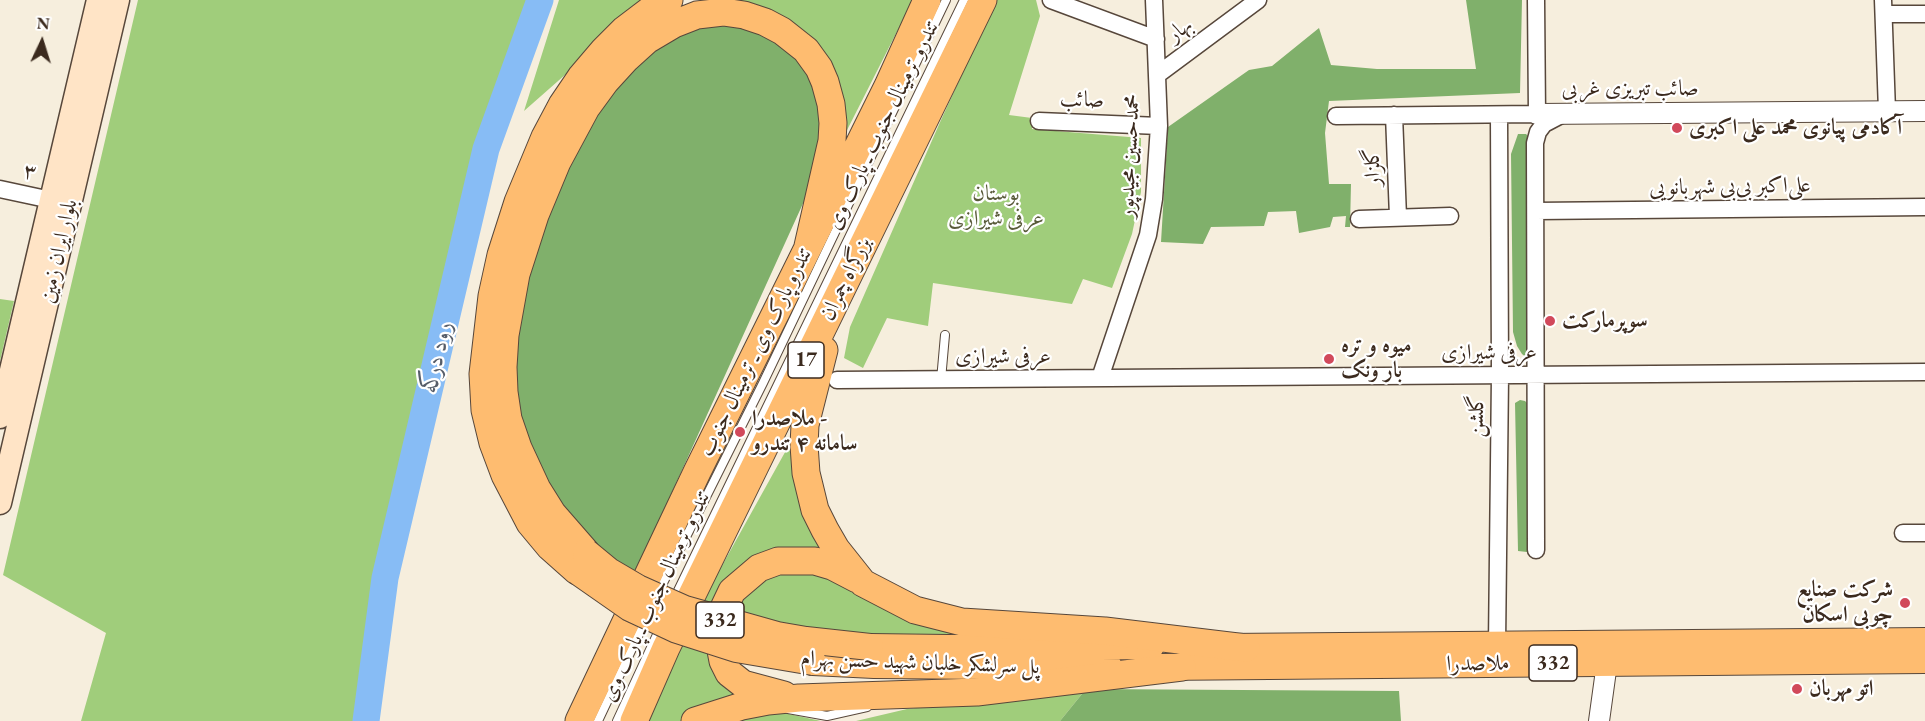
<!DOCTYPE html>
<meta charset="utf-8">
<style>
body{margin:0}
#map{position:relative;width:1925px;height:721px;overflow:hidden;background:#f6eedd;font-family:"EB Garamond",serif}
canvas{display:block}
.north{position:absolute;left:12px;top:12px;width:60px;height:60px;-webkit-text-stroke:4px #fff;paint-order:stroke;rotate:4deg;font-size:16px;font-weight:700;line-height:24px;text-align:center;color:#3b2a1e}
.north::after{content:'';display:block;margin:auto;width:21px;height:27px;background:#3b2a1e;clip-path:polygon(50% 0,100% 100%,50% 72%,0 100%)}
</style>
<div id="map">
<canvas width="1925" height="721"></canvas>
<div class="north">N</div>
</div>
<script>
const g = document.querySelector('canvas').getContext('2d');
g.lineJoin = 'round';
function paint(path, color) {
  g.fillStyle = color;
  g.fill(path, 'evenodd');
}
function poly(rows) {
  const path = new Path2D();
  for (const r of rows) {
    path.moveTo(r[0], r[1]);
    for (let i = 2; i < r.length; i += 2) path.lineTo(r[i], r[i + 1]);
  }
  return path;
}
function strokePath(path, color, width, dash) {
  g.strokeStyle = color;
  g.lineWidth = width;
  g.lineCap = dash ? 'butt' : 'round';
  g.setLineDash(dash || []);
  g.stroke(path);
}
function write(font, color, halo, rows, align = 'center') {
  g.font = font + ' "EB Garamond",Amiri,serif';
  g.lineWidth = 4.5;
  g.setLineDash([]);
  g.textBaseline = 'middle';
  g.strokeStyle = halo;
  g.fillStyle = color;
  for (const [text, x, y, turn = 0] of rows) {
    g.save();
    g.translate(x, y);
    g.rotate((+turn || 0) * Math.PI / 180);
    g.textAlign = isNaN(turn) ? turn : align;
    if (halo) g.strokeText(text, 0, 0);
    g.fillText(text, 0, 0);
    g.restore();
  }
}
paint(poly([
 [138,0,539,0,451,319,386,615,365,721,81,721,106,633,3,575],
 [559,0,650,0,524,111],
 [700,0,913,0,842,140,675,12],
 [996,0,1036,0,1040,16,1009,115,1032,118,1032,129,1141,138,1141,192,1132,234,1112,288,1083,279,1072,304,933,283,928,326,887,318,863,368,844,358,850,327,941,120],
 [0,299,14,301,0,361],
 [794,436,842,564,807,551,714,613,699,607],
 [805,565,892,607,1097,635,897,640,732,616,744,591,759,578],
 [678,641,713,653,761,696,686,721,647,721],
 [1086,689,1060,721,856,721,907,709],
 [775,711,821,721,724,721]
]), '#a0cd7b');
paint(poly([
 [1466,0,1522,0,1520,93,1329,101,1325,133,1329,184,1351,184,1350,227,1345,227,1346,216,1333,217,1330,227,1299,233,1296,211,1268,212,1264,226,1211,227,1203,244,1161,242,1168,127,1249,70,1272,66,1319,28,1331,65,1377,69,1476,69],
 [744,23,801,57,825,104,815,177,633,578,558,509,515,416,513,325,554,191,609,91,680,28],
 [1518,134,1526,134,1529,137,1526,153,1527,358,1522,354,1517,346,1513,332,1511,154],
 [1520,400,1525,401,1528,404,1530,547,1527,552,1518,551,1515,403],
 [1086,689,1399,691,1401,721,1060,721]
]), '#80b06b');
strokePath(poly([
 [366,721,385,578,486,149,540,0]
]), '#87bcf5', 27);
const service = poly([
 [941,380,945,335],
 [658,593,763,383,946,0],
 [673,601,964,0],
 [788,709,827,716,867,707],
 [598,721,646,619],
 [617,721,661,626]
]);
const minor = poly([
 [1051,0,1156,39],
 [1883,0,1887,111],
 [1884,14,1925,14],
 [1157,75,1258,0],
 [1394,115,1398,217],
 [1336,116,1537,114,1536,0],
 [1039,121,1159,126],
 [0,189,51,200],
 [1536,211,1925,207],
 [1359,219,1450,216],
 [1100,378,1148,235,1154,199,1159,126,1154,0],
 [837,380,1925,372],
 [1903,533,1925,533],
 [1536,550,1535,143,1538,132,1544,124,1563,114],
 [1497,645,1500,375,1499,115]
]);
const tertiary = poly([
 [1537,114,1925,111],
 [1599,721,1607,663]
]);
const secondary = poly([
 [0,417,98,0],
 [0,503,118,0]
]);
const primary = poly([
 [870,647,948,648,1151,646],
 [1226,647,1925,641],
 [813,662,874,665,1109,667],
 [1160,667,1925,660]
]);
const trunk = poly([
 [824,350,805,425,804,445,806,473,815,510,825,530,836,549,863,583,915,610,962,622,1105,631,1246,648],
 [586,552,552,513,537,489,518,448,508,419,504,392,503,367,505,335,516,274,535,215,557,162,586,108,605,82,626,59,647,40,674,24,697,15,723,12,744,15,765,22,782,31,806,50,819,68,825,82,831,104,833,123,832,141,808,246],
 [577,571,550,547,530,523,505,475,493,443,485,410,483,374,492,296,501,255,518,202,545,137,562,105,581,77,604,50,624,30,653,8,669,0],
 [784,695,743,684,729,673,723,661,718,635,722,612,732,591,759,568,778,561,815,561,832,566,857,579],
 [579,721,697,472,888,86,927,0],
 [634,721,666,648,983,0],
 [695,721,742,706,768,701,799,698,977,692,1182,667]
]);
strokePath(service, '#57473b', 10);
strokePath(minor, '#57473b', 19);
strokePath(tertiary, '#57473b', 22);
strokePath(secondary, '#57473b', 25);
strokePath(primary, '#57473b', 28);
strokePath(trunk, '#57473b', 29);
strokePath(service, '#fff', 8);
strokePath(minor, '#fff', 16);
strokePath(tertiary, '#fff', 20);
strokePath(secondary, '#ffe4c6', 22);
strokePath(primary, '#febc70', 26);
strokePath(trunk, '#febc70', 27);
const primaryBridge = poly([
 [586,552,609,571,638,588,685,609,777,635,806,640,870,647],
 [577,571,630,608,677,630,736,649,813,662]
]);
strokePath(primaryBridge, '#57473b', 28, []);
strokePath(primaryBridge, '#febc70', 26);
for (const [x, y, r, color] of [
 [1677,128,6,"#d1495b"],
 [1550,321,6,"#d1495b"],
 [1329,359,6,"#d1495b"],
 [740,432,6,"#d1495b"],
 [1905,603,6,"#d1495b"],
 [1797,689,6,"#d1495b"]
]) {
  const dot = new Path2D();
  dot.arc(x, y, r, 0, 2 * Math.PI);
  g.fillStyle = color;
  g.fill(dot);
  strokePath(dot, '#fff', 2);
}
for (const [x, y, w] of [
 [806,360,36],
 [720,620,48],
 [1553,663,48]
]) {
  const box = new Path2D();
  box.roundRect(x - w / 2, y - 18, w, 36, 4.5);
  g.fillStyle = '#fff';
  g.fill(box);
  strokePath(box, '#3b2a1e', 1.5);
}
write('bold 21px', '#3b2a1e', null, [
 ["17",806,360],
 ["332",720,620],
 ["332",1553,663]
]);
write('22px', '#3b2a1e', '#fff', [
 ["بهار",1180,30,-37],
 ["صائب تبریزی غربی",1630,89],
 ["صائب",1082,100,2],
 ["تندرو ترمینال جنوب ـ پارک وی",883,125,-64],
 ["محمدحسین مجیدپور",1130,156,-87],
 ["گلزار",1373,167,-92],
 ["۳",30,172,11],
 ["علی‌اکبر بی‌بی شهربانویی",1730,187,-1],
 ["بلوار ایران زمین",59,251,-77],
 ["بزرگراه چمران",846,279,-64],
 ["تندرو پارک وی ـ ترمینال جنوب",756,352,-64],
 ["عرفی شیرازی",1489,353],
 ["عرفی شیرازی",1003,357],
 ["گلشن",1477,416,-89],
 ["تندرو ترمینال جنوب ـ پارک وی",656,596,-65],
 ["پل سرلشکر خلبان شهید حسن بهرام",920,663,2],
 ["ملاصدرا",1478,664,-1]
]);
write('bold 22px', '#3b2a1e', '#fff', [
 ["آکادمی پیانوی محمد علی‌ اکبری",1689,128],
 ["سوپرمارکت",1562,321],
 ["میوه و تره",1341,346],
 ["بار ونک",1341,371],
 ["ملاصدرا -",752,419],
 ["سامانه ۴ تندرو",752,444],
 ["شرکت صنایع",1893,590,"right"],
 ["چوبی اسکان",1893,615,"right"],
 ["اتو مهربان",1809,689]
], 'left');
write('22px', '#595b3a', '#fff', [
 ["بوستان",996,194],
 ["عرفی شیرازی",996,219]
]);
write('italic 24px', '#565d69', '#fff', [
 ["رود درکه",437,357,-77]
]);
</script>
